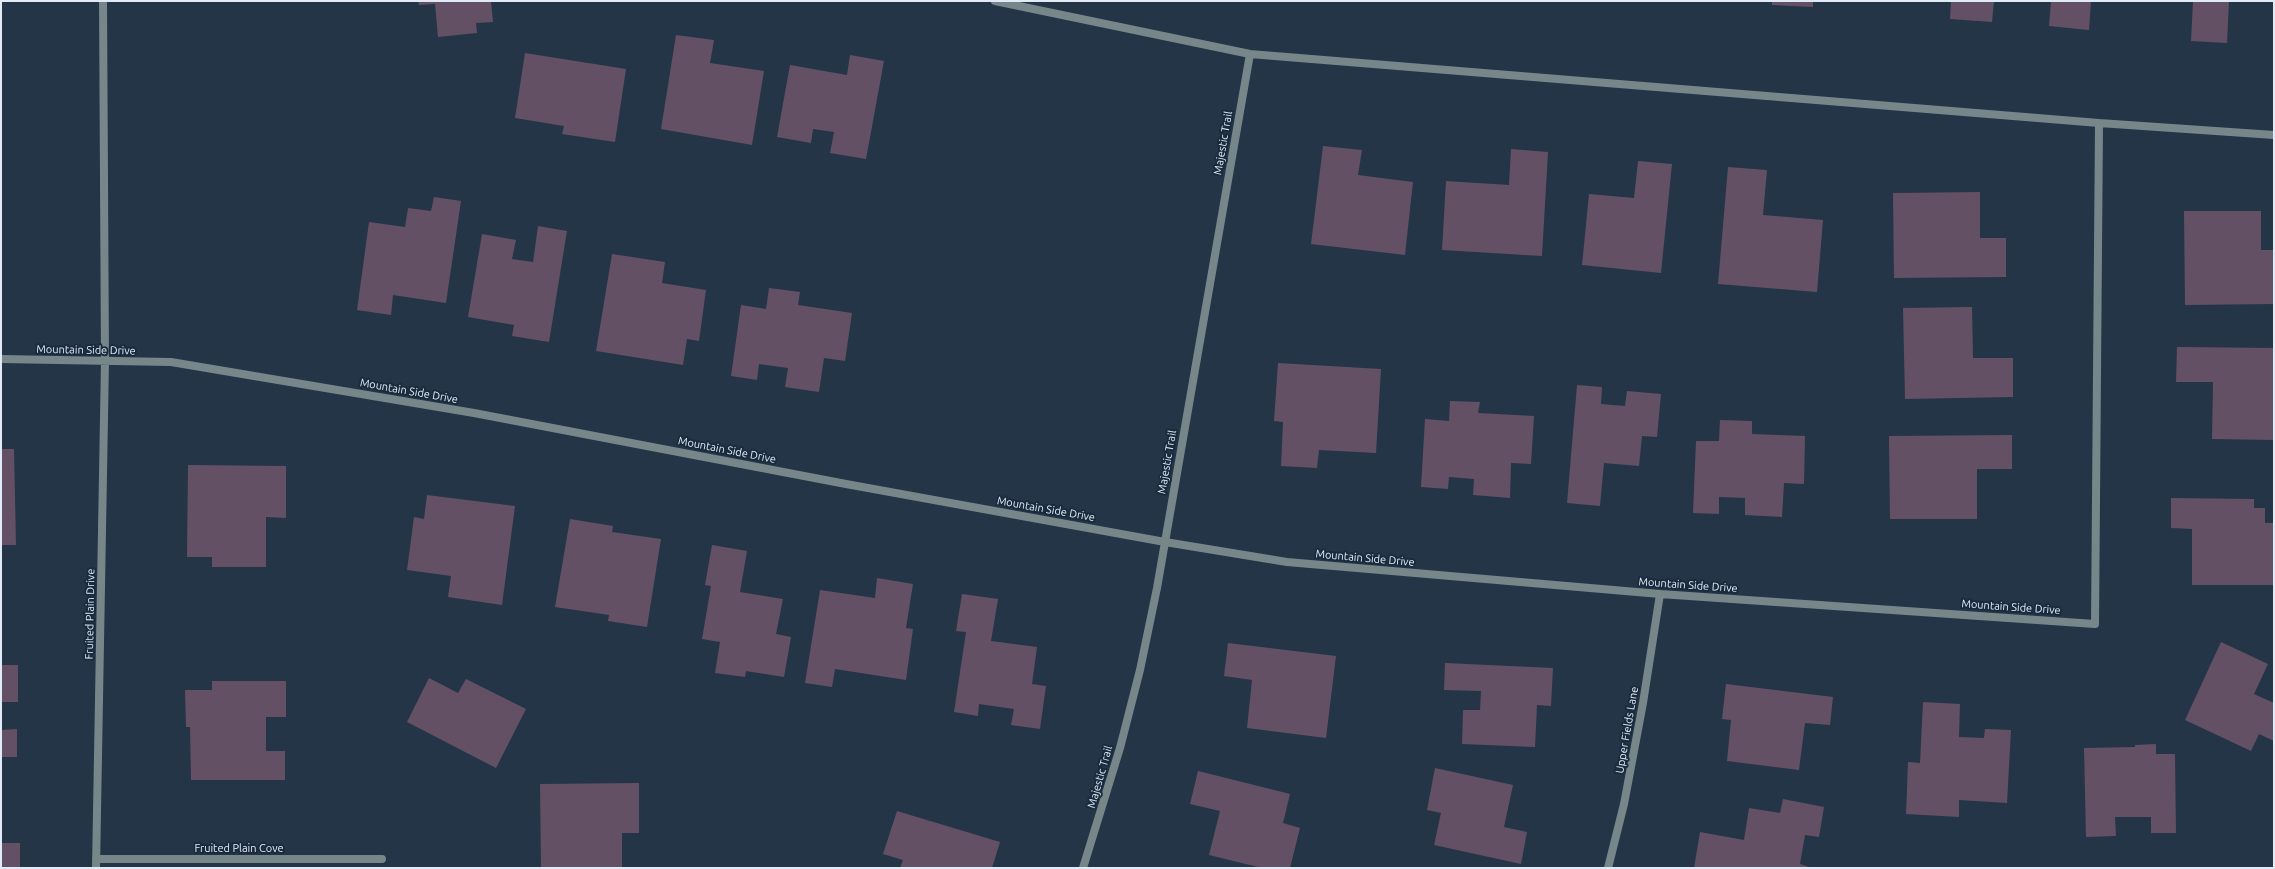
<!DOCTYPE html>
<style>
body{margin:0}
#map{position:relative;width:2275px;height:869px;overflow:hidden;background:#243548;font-family:Ubuntu,sans-serif}
canvas{display:block}
.frame{position:absolute;inset:0;border:2px solid #e1ebf8;pointer-events:none}
</style>
<div id="map">
<canvas width="2275" height="869"></canvas>
<div class="frame"></div>
</div>
<script>
const g = document.querySelector('canvas').getContext('2d');
g.lineJoin = 'round';
function paint(path, color) {
  g.fillStyle = color;
  g.fill(path, 'evenodd');
}
function poly(rows) {
  const path = new Path2D();
  for (const r of rows) {
    path.moveTo(r[0], r[1]);
    for (let i = 2; i < r.length; i += 2) path.lineTo(r[i], r[i + 1]);
  }
  return path;
}
function strokePath(path, color, width, dash) {
  g.strokeStyle = color;
  g.lineWidth = width;
  g.lineCap = dash ? 'butt' : 'round';
  g.setLineDash(dash || []);
  g.stroke(path);
}
function write(font, color, halo, rows, align = 'center') {
  g.font = font + ' Ubuntu,sans-serif';
  g.lineWidth = 4;
  g.setLineDash([]);
  g.textBaseline = 'middle';
  g.strokeStyle = halo;
  g.fillStyle = color;
  for (const [text, x, y, turn = 0] of rows) {
    g.save();
    g.translate(x, y);
    g.rotate((+turn || 0) * Math.PI / 180);
    g.textAlign = isNaN(turn) ? turn : align;
    if (halo) g.strokeText(text, 0, 0);
    g.fillText(text, 0, 0);
    g.restore();
  }
}
paint(poly([
 [418,1,491,1,493,22,476,23,477,33,438,37,435,4,419,5],
 [1772,1,1813,1,1813,7,1772,5],
 [1951,1,1994,1,1992,22,1950,19],
 [2051,1,2091,1,2089,30,2049,26],
 [2193,1,2229,1,2227,43,2191,41],
 [676,35,714,40,710,63,764,71,752,145,661,129],
 [525,53,626,69,615,142,562,134,564,126,515,118],
 [850,55,884,61,866,159,830,153,834,132,813,129,811,143,777,137,790,65,847,75],
 [1323,146,1362,150,1358,175,1413,182,1405,255,1311,244],
 [1511,149,1548,152,1542,256,1442,250,1446,181,1509,185],
 [1638,161,1672,164,1661,273,1582,265,1589,194,1634,198],
 [1728,167,1767,170,1763,215,1823,220,1817,292,1718,284],
 [1980,192,1980,238,2006,238,2006,277,1894,278,1893,193],
 [434,197,461,201,446,303,393,295,391,315,357,310,369,222,405,227,408,208,431,211],
 [2184,211,2261,211,2261,250,2274,250,2274,304,2185,305],
 [538,226,567,231,549,342,512,336,514,325,468,317,482,234,516,240,512,259,533,262],
 [612,254,665,262,662,283,706,290,699,341,687,339,683,365,596,351],
 [769,288,800,292,798,305,852,313,845,361,824,358,819,392,785,387,788,368,759,364,757,380,731,376,741,305,766,309],
 [1972,307,1973,358,2013,358,2013,397,1905,399,1903,308],
 [2177,347,2274,348,2274,440,2212,439,2213,382,2176,382],
 [1278,363,1381,369,1376,453,1319,450,1317,468,1281,466,1283,422,1274,421],
 [1577,385,1602,387,1601,404,1625,406,1627,391,1661,394,1657,437,1642,436,1639,466,1604,463,1600,506,1567,503],
 [1450,401,1480,402,1478,413,1534,416,1531,464,1511,463,1510,498,1473,495,1474,479,1449,477,1448,489,1421,487,1425,419,1449,421],
 [1720,420,1752,421,1752,434,1805,436,1804,484,1784,483,1782,517,1745,515,1745,498,1719,497,1719,514,1693,513,1696,441,1719,441],
 [2012,435,2012,469,1977,469,1977,519,1890,519,1889,436],
 [1,449,14,449,16,545,1,545],
 [188,465,286,466,286,518,266,517,266,567,212,567,212,557,187,557],
 [427,495,515,506,502,605,448,597,451,576,407,570,414,517,424,519],
 [2171,498,2254,499,2254,508,2265,508,2265,523,2274,523,2274,585,2192,585,2192,529,2171,528],
 [570,519,613,526,612,532,661,539,647,627,608,621,609,615,555,607],
 [712,545,747,551,740,592,783,599,776,634,791,637,784,677,746,671,745,677,715,673,720,642,702,639,711,586,705,585],
 [877,578,913,584,906,628,913,629,906,680,835,669,832,687,805,683,820,590,875,598],
 [962,594,998,599,991,641,1037,647,1032,684,1046,686,1040,729,1011,725,1014,709,979,704,978,716,954,712,966,632,956,631],
 [2221,642,2268,664,2254,694,2274,703,2274,741,2259,734,2251,751,2185,720],
 [1228,643,1336,656,1326,738,1247,728,1252,680,1224,676],
 [1445,663,1553,668,1551,706,1537,705,1535,747,1462,744,1463,710,1480,710,1481,691,1444,690],
 [1,665,18,665,18,702,1,702],
 [429,678,458,693,466,679,526,709,496,768,407,722],
 [212,681,286,681,286,717,266,717,266,751,285,751,285,780,191,780,190,727,186,727,185,690,212,690],
 [1726,684,1833,697,1830,725,1805,723,1799,770,1727,761,1731,720,1722,719],
 [1923,702,1960,704,1959,737,1984,738,1985,729,2011,730,2007,803,1959,800,1959,817,1906,814,1908,762,1920,763],
 [17,729,17,757,1,757,1,730],
 [2156,744,2156,754,2175,754,2176,833,2151,833,2151,817,2115,817,2116,836,2086,837,2084,748,2135,747,2135,745],
 [1435,768,1513,785,1504,827,1527,832,1521,864,1434,845,1441,813,1427,810],
 [1198,771,1290,794,1283,823,1300,828,1290,868,1262,868,1209,855,1220,811,1190,804],
 [639,783,639,833,622,833,622,868,541,868,540,784],
 [1783,799,1824,807,1819,837,1805,835,1800,864,1812,868,1694,868,1700,832,1744,840,1749,808,1780,813],
 [897,811,1000,842,992,868,900,868,903,860,883,854],
 [1,843,20,843,20,868,1,868]
]), '#645064');
strokePath(poly([
 [2099,123,2274,135],
 [1,359,171,362,474,413,846,484,1165,542,1287,562,1660,594,2095,624,2099,123,1250,54,995,1],
 [96,859,382,859],
 [96,868,105,361,103,1],
 [1083,868,1120,748,1140,670,1157,588,1250,54],
 [1608,868,1624,804,1643,703,1660,594]
]), '#778789', 8);
write('11px', '#e1ebf8', '#1a2b3e', [
 ["Majestic Trail",1223,143,-80],
 ["Mountain Side Drive",86,350,1],
 ["Mountain Side Drive",409,391,10],
 ["Mountain Side Drive",727,450,11],
 ["Majestic Trail",1167,462,-80],
 ["Mountain Side Drive",1046,509,10],
 ["Mountain Side Drive",1365,558,5],
 ["Mountain Side Drive",1688,585,4],
 ["Mountain Side Drive",2011,607,4],
 ["Fruited Plain Drive",90,614,-89],
 ["Upper Fields Lane",1627,730,-80],
 ["Majestic Trail",1100,777,-74],
 ["Fruited Plain Cove",239,848]
]);
</script>
